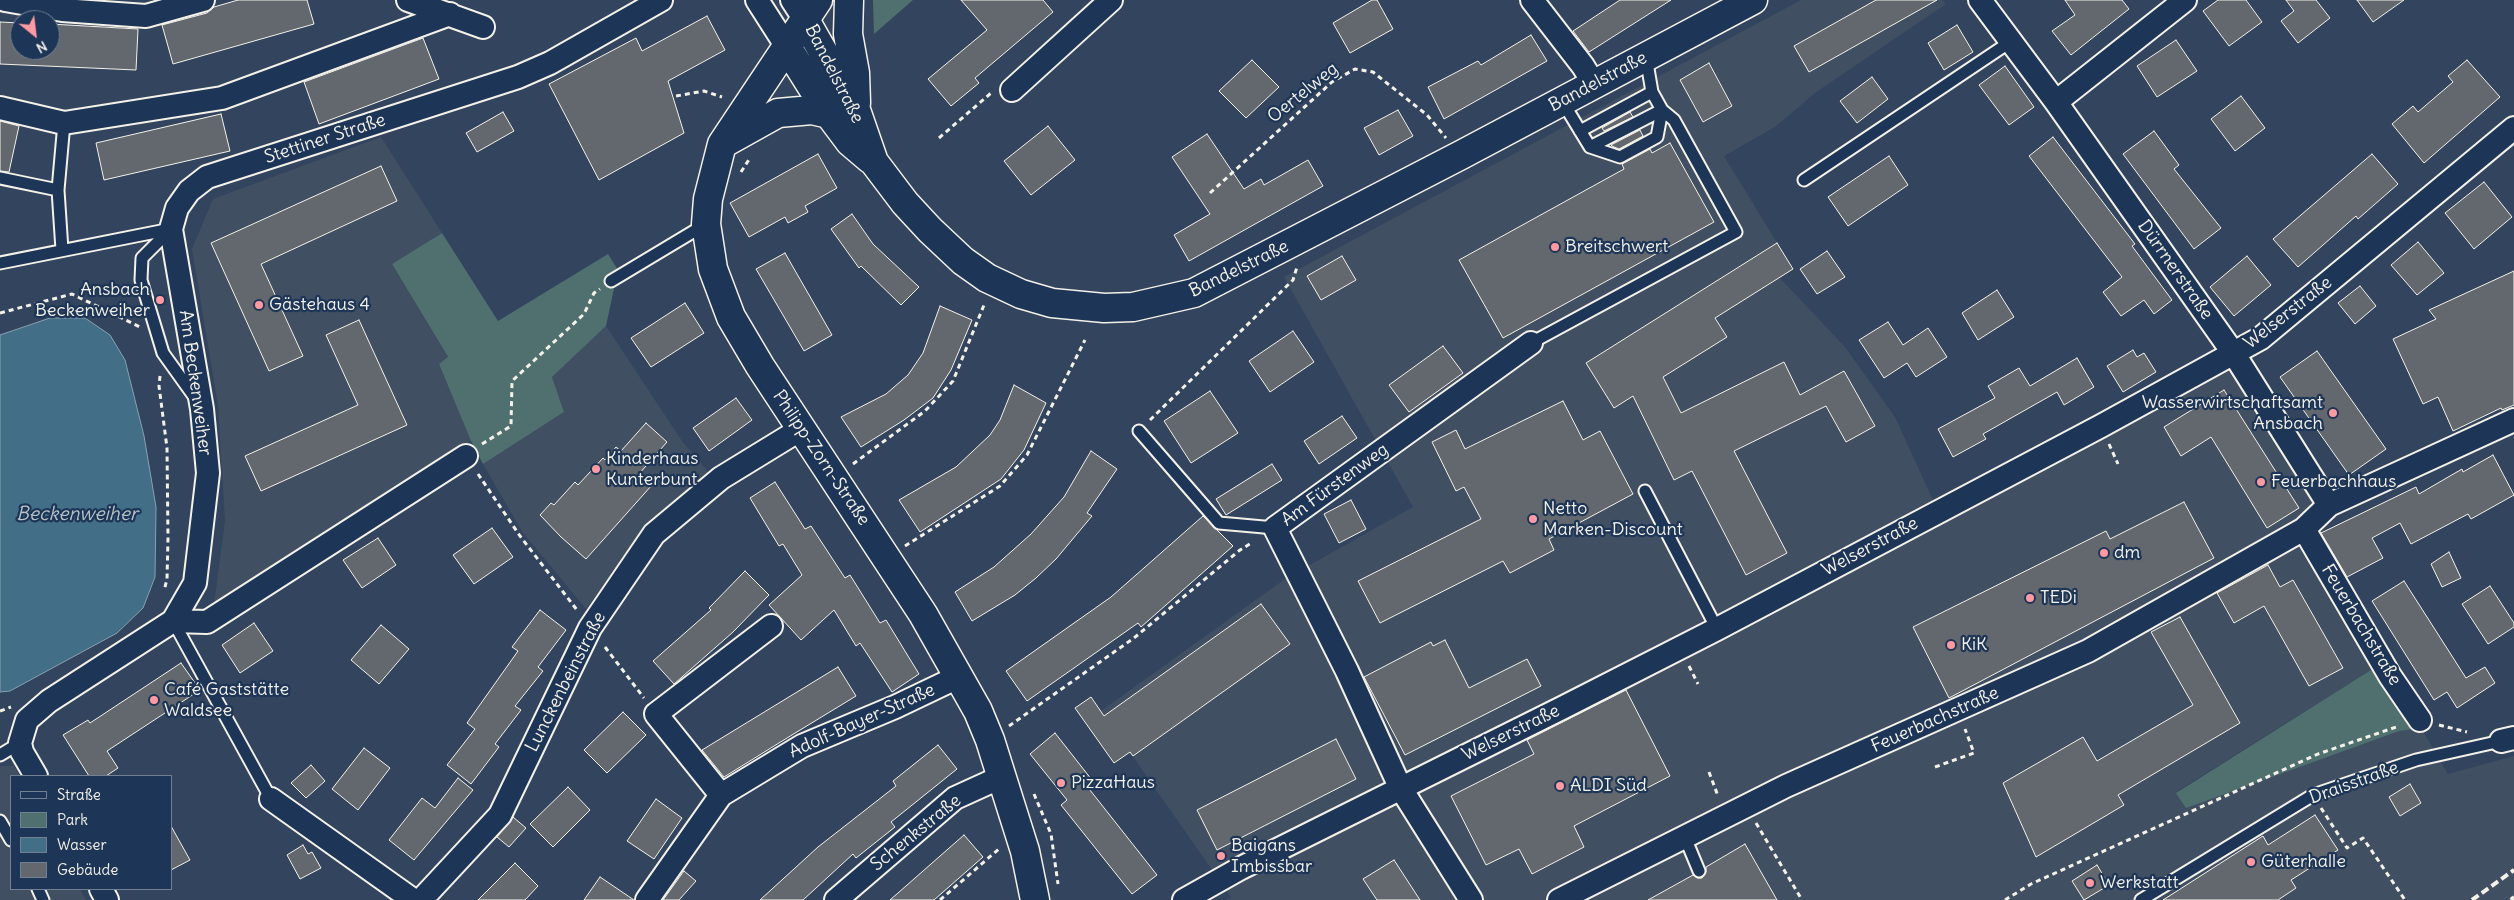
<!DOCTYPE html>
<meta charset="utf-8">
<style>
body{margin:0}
#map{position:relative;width:2514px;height:900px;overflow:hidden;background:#32445e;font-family:Delius,sans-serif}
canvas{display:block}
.legend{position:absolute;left:10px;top:775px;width:162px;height:115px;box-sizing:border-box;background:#1d3557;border:1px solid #738091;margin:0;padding:6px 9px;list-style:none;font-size:15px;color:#f4f1e8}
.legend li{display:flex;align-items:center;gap:10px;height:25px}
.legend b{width:25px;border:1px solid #738091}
.north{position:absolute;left:10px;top:10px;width:50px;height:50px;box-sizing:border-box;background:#1d3557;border:1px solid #738091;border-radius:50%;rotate:151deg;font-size:14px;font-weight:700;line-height:20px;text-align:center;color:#f4f1e8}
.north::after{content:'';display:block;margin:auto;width:18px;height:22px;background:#ff9aa2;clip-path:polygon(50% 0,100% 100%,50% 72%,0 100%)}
</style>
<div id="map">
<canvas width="2514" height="900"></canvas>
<ul class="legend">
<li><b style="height:6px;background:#1d3557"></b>Straße</li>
<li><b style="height:14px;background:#50706f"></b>Park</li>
<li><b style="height:14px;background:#426e87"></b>Wasser</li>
<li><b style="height:14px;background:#63686e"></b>Gebäude</li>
</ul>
<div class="north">N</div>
</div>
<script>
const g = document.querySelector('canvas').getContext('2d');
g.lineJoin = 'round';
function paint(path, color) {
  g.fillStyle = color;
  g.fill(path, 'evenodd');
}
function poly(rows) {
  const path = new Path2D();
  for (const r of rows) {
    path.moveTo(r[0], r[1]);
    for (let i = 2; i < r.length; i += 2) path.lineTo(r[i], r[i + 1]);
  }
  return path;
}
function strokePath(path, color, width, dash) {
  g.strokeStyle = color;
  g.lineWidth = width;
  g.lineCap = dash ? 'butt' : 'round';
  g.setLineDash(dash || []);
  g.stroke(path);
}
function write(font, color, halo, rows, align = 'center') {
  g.font = font + ' Delius,sans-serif';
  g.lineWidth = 4.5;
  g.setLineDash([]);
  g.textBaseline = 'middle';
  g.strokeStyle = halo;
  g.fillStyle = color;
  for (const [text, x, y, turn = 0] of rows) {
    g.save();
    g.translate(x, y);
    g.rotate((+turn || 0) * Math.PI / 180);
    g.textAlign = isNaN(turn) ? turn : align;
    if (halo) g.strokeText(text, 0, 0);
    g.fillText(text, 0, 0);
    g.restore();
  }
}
paint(poly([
 [1801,0,1942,0,1946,4,1815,93,1775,127,1724,156,1793,269,1780,278,1845,347,1895,417,1942,520,2239,356,2337,508,2307,530,2382,663,2176,792,2399,731,2421,728,2448,774,2514,756,2514,900,1226,900,1231,897,1101,711,1285,579,1413,507,1284,277],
 [381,137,442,233,392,264,448,358,439,364,471,441,214,605,225,521,218,405,192,249,213,199],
 [606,326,682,441,710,474,673,505,638,538,586,609,523,533,483,464,564,412,552,377],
 [0,766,14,766,20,776,11,776,11,889,80,889,86,900,0,900]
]), '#414f63');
paint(poly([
 [873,0,913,0,874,34],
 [442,233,498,321,608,254,618,270,606,326,552,377,564,412,483,464,471,441,439,364,448,357,392,264],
 [2382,663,2421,728,2399,731,2186,808,2176,793]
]), '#50706f');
const water = poly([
 [50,318,85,318,110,335,125,360,144,436,156,507,155,577,143,608,117,633,10,691,0,692,0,335,50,318]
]);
paint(water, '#426e87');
strokePath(water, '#89a2ae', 1);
const building = poly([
 [238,0,307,0,314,24,173,64,162,25,207,13,214,7,238,0],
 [961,0,1043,0,1053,12,975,78,979,83,951,106,928,79,987,30,961,0],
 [1372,0,1377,0,1393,29,1350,53,1333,23,1372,0],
 [1620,0,1671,0,1589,52,1573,31,1620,0],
 [1876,0,1937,0,1809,72,1794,46,1876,0],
 [2065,0,2122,0,2129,9,2071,55,2052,31,2075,15,2065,0],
 [2218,0,2246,0,2262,22,2229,46,2203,11,2218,0],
 [2286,0,2316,0,2330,18,2298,43,2281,21,2294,11,2286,0],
 [2357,0,2404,0,2373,22,2357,0],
 [707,16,725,50,668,81,684,133,599,180,549,84,636,38,642,51,707,16],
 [0,22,20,23,20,50,50,50,50,24,138,29,136,70,0,64,0,22],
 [1957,25,1973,52,1944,70,1928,43,1957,25],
 [1531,35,1547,61,1444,119,1428,87,1478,61,1481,65,1531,35],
 [423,38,439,79,319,124,304,82,423,38],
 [2176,40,2197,71,2157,97,2137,66,2176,40],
 [1252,60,1279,87,1246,118,1219,91,1252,60],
 [2467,60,2500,97,2424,163,2392,124,2413,106,2418,112,2453,82,2448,76,2467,60],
 [1709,63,1732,106,1703,122,1680,80,1709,63],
 [2005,66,2034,107,2009,125,1979,85,2005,66],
 [1872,77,1888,99,1857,123,1840,101,1872,77],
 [2241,96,2265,128,2235,151,2211,119,2241,96],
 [1398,110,1413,136,1379,155,1364,128,1398,110],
 [503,112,514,131,477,152,466,133,503,112],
 [1630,112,1633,117,1604,131,1602,128,1630,112],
 [221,114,230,151,104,180,96,143,221,114],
 [0,121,19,126,9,172,0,171,0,121],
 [1048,126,1075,160,1031,195,1004,161,1048,126],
 [1640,130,1643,136,1619,149,1612,146,1611,145,1640,130],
 [2154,131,2179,165,2174,169,2221,228,2194,249,2123,154,2154,131],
 [1207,134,1244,189,1261,179,1264,185,1308,160,1323,186,1189,261,1174,235,1210,214,1172,157,1207,134],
 [2053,137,2135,244,2132,246,2172,300,2154,314,2144,300,2121,316,2103,292,2122,277,2029,156,2053,137],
 [1670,143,1714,222,1503,338,1459,260,1624,169,1622,164,1650,149,1652,153,1670,143],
 [818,154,837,188,805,206,808,212,788,223,785,217,749,237,730,203,818,154],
 [2372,154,2398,184,2358,219,2356,216,2298,267,2273,239,2372,154],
 [1889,156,1908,185,1848,226,1828,197,1889,156],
 [381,166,397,201,261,264,303,356,269,371,211,243,381,166],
 [2484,182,2512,217,2474,249,2445,213,2484,182],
 [852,214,873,244,919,287,901,305,861,266,859,268,831,229,852,214],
 [2418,242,2444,273,2417,295,2391,265,2418,242],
 [1777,243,1793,269,1715,318,1727,337,1663,377,1681,413,1784,362,1800,395,1844,371,1875,426,1846,442,1826,406,1734,451,1787,553,1746,575,1692,471,1674,480,1633,396,1614,408,1586,363,1777,243],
 [1827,251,1845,277,1817,294,1800,269,1827,251],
 [785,253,832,335,804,351,756,269,785,253],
 [1342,256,1356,280,1321,300,1307,276,1342,256],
 [2247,256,2271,285,2234,316,2210,287,2247,256],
 [2514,271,2514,405,2502,410,2501,408,2453,431,2438,397,2423,404,2393,339,2436,319,2429,310,2514,271],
 [2360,286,2376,306,2355,324,2338,303,2360,286],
 [1997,290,2014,317,1978,340,1962,313,1997,290],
 [685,303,704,333,651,367,631,338,685,303],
 [940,306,972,320,951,370,933,398,904,420,861,447,841,417,886,394,908,375,923,353,940,306],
 [359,320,407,425,261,491,245,456,358,405,326,335,359,320],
 [1888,322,1903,345,1928,328,1947,357,1916,377,1907,363,1884,378,1859,340,1888,322],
 [1293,331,1314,362,1270,392,1249,361,1293,331],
 [1443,346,1463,373,1409,412,1389,385,1443,346],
 [2133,350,2137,357,2144,353,2156,372,2123,392,2107,366,2133,350],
 [2317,351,2386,449,2349,475,2280,377,2317,351],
 [2077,358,2094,387,2064,405,2057,392,1983,434,1986,439,1953,457,1938,429,1995,398,1988,386,2019,368,2030,386,2077,358],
 [1014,385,1046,403,1024,450,1001,479,920,532,899,500,956,467,990,435,1000,420,1014,385],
 [2224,390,2299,508,2267,528,2211,437,2181,456,2164,427,2224,390],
 [1210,391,1238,433,1191,463,1164,421,1210,391],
 [736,398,752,420,709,451,693,428,736,398],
 [1563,401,1583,440,1600,431,1633,494,1549,539,1554,550,1510,573,1503,561,1380,623,1358,581,1481,519,1464,487,1456,491,1432,442,1456,430,1465,449,1563,401],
 [1342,416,1357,438,1319,464,1304,441,1342,416],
 [646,423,667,442,639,474,652,485,586,559,561,537,540,515,551,503,554,505,575,482,578,485,603,458,605,460,616,447,621,451,646,423],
 [1091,451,1117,469,1087,513,1092,516,1056,559,1036,578,1015,595,972,621,955,592,994,567,1031,534,1064,497,1091,451],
 [2493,455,2514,495,2471,519,2468,514,2411,544,2400,523,2372,538,2383,558,2347,577,2321,533,2416,487,2419,494,2462,469,2463,472,2493,455],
 [1272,464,1282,480,1226,515,1216,499,1272,464],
 [775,482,805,529,811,526,845,578,850,575,880,623,886,620,919,674,892,692,860,643,856,646,834,610,801,640,769,605,802,575,783,544,779,546,750,498,775,482],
 [1351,500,1366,529,1339,543,1324,514,1351,500],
 [2184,502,2214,558,1949,698,1913,627,2106,531,2110,539,2184,502],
 [1203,516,1233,546,1141,627,1138,623,1027,701,1006,671,1111,597,1203,516],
 [492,528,513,557,474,584,453,555,492,528],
 [378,538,396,565,362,588,343,560,378,538],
 [2449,552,2461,578,2442,587,2431,564,2449,552],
 [2268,565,2280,587,2293,580,2343,668,2309,686,2264,606,2234,623,2217,593,2268,565],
 [745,571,769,595,733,632,674,684,653,661,711,610,709,608,745,571],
 [2404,581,2466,678,2485,667,2495,683,2457,708,2447,692,2434,700,2372,601,2404,581],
 [2490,586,2514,623,2514,627,2488,644,2462,604,2490,586],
 [1261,604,1290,644,1133,756,1130,752,1114,763,1075,708,1091,697,1104,716,1261,604],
 [540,610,566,630,538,667,543,671,515,706,521,710,495,744,499,747,471,784,447,765,475,729,467,723,518,651,512,647,540,610],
 [2180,617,2240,723,2118,795,2124,805,2036,857,2003,783,2083,737,2097,761,2193,705,2151,632,2180,617],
 [254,623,273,651,240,673,222,645,254,623],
 [381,625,409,649,379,684,351,660,381,625],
 [1445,640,1469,688,1527,659,1541,686,1405,755,1364,677,1431,642,1433,646,1445,640],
 [181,663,200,690,107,751,118,768,106,776,89,776,63,735,88,720,90,723,181,663],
 [838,667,856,696,787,738,724,777,702,750,838,667],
 [1626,690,1670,776,1574,826,1584,847,1532,874,1519,849,1486,865,1451,796,1534,754,1527,740,1626,690],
 [623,712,646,735,607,773,584,750,623,712],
 [1055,733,1092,780,1086,785,1157,875,1132,894,1061,805,1067,800,1030,754,1055,733],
 [1336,739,1356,779,1217,850,1197,810,1336,739],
 [938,745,957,769,891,822,895,827,856,858,853,854,803,900,760,900,818,847,896,786,893,781,938,745],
 [364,748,390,768,358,810,332,789,364,748],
 [311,765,325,781,306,798,291,783,311,765],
 [458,778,473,790,414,860,389,840,422,798,435,808,458,778],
 [2410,784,2421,803,2400,816,2389,797,2410,784],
 [568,787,590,810,553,847,530,824,568,787],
 [656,799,682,818,654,859,627,841,656,799],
 [2315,815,2338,850,2291,880,2296,888,2278,900,2163,900,2263,836,2268,845,2315,815],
 [513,817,526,828,509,847,497,837,513,817],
 [171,826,190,860,171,870,171,826],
 [964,835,983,857,934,900,890,900,964,835],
 [1745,844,1777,900,1648,900,1693,875,1698,878,1702,878,1706,872,1706,867,1745,844],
 [303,845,308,854,312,852,321,868,300,879,287,855,303,845],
 [1394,860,1420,900,1377,900,1363,879,1394,860],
 [515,863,538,886,525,900,478,900,515,863],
 [2097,865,2109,885,2084,900,2072,881,2097,865],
 [684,871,696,881,679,900,663,900,684,871],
 [600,877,634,900,584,900,600,877]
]);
paint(building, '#63686e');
strokePath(building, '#f4f1e8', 1);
const lane = poly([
 [1580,131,1652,92],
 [1590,147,1620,157,1657,137,1662,110,1652,92,1646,57],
 [0,178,58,190,62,250],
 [1804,180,2010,42],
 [58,190,64,123],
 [171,229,142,258,141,280,163,353,196,399],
 [0,263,171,229],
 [611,281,706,224],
 [1531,343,1736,232,1674,120,1662,110,1590,147,1562,101],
 [1139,431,1219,523,1275,528],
 [1645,491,1717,629],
 [173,621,271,799],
 [0,755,20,743],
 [0,821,11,840],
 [1684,835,1699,871],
 [38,889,43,900],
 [2141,900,2313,795,2416,760,2501,741]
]);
const street = poly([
 [5,0,62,10,146,16,203,0],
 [408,0,483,27],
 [757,0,787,47],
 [792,0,805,20],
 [1532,0,1583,66,1594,84],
 [1980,0,2056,102,2234,354,2329,505],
 [1012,90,1111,0],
 [2056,102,2185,0],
 [0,108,64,123,222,98,450,14],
 [2304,529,2390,676,2420,720],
 [173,621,207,622,466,456],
 [2501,741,2514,738],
 [36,776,22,752,20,743,27,720,49,701,173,621,195,583,208,473,202,409,171,229,177,208,189,191,207,177,518,77,550,63,661,0],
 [721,795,656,714,771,626],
 [271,799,413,900],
 [101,889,107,900],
 [421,900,500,815,590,628,654,534,721,478,801,429],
 [647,900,721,795,802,746,895,707,960,676],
 [836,900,955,798,988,783,1003,779],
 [1184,900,1241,868,1562,708,1717,629,2101,426,2261,338,2514,128],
 [1471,900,1400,787,1347,671,1275,528,1531,343],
 [1559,900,1786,786,2088,651,2304,529,2329,505,2514,420]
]);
const secondary = poly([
 [818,0,722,144,708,199,706,224,713,269,731,317,760,366,923,614,978,711,990,740,1025,851,1035,900],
 [849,0,848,34,855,73,856,103],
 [805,20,856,110,874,162,905,203,930,230,963,261,987,278,1021,294,1052,303,1104,308,1133,307,1194,293,1461,155,1753,0],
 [787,47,829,114,850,142,870,159],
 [726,142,778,113,812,110,829,114]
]);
strokePath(lane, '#f4f1e8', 15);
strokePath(street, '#f4f1e8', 26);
strokePath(secondary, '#f4f1e8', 31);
strokePath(poly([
 [676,96,704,91,722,97],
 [939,138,991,93],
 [741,172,750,158],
 [1210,193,1332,82,1355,69,1373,72,1427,115,1446,138],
 [0,313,72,294,140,327],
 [160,376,159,386,167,448,168,538,167,579,164,591],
 [1150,420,1293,280,1297,267],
 [482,444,511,426,512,381,584,314,594,293,600,289],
 [2109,444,2118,464],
 [853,464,925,411,953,381,984,305],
 [478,474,520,536,577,610],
 [905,546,1000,486,1027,455,1085,340],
 [605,647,644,698],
 [1689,666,1698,684],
 [0,711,11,707],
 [2439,725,2467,732],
 [1009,726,1134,638,1240,550,1253,542],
 [1935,767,1974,753,1965,729],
 [1709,772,1718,796],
 [1034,794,1051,834,1058,884],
 [2321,808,2347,848,2363,838,2405,900],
 [1756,823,1802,900],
 [940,900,1000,848],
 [2005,900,2031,884,2318,754,2399,726]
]), '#f4f1e8', 3, [5, 4]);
strokePath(lane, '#1d3557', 11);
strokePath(street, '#1d3557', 22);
strokePath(secondary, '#1d3557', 28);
strokePath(poly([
 [2472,900,2514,870],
 [2511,900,2514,897]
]), '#f4f1e8', 4, [8, 4]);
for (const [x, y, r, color] of [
 [1555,247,5,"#ff9aa2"],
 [160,300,5,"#ff9aa2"],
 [259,305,5,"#ff9aa2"],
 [2333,413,5,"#ff9aa2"],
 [596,469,5,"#ff9aa2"],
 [2261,482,5,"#ff9aa2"],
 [1533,519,5,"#ff9aa2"],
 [2104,553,5,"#ff9aa2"],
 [2030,598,5,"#ff9aa2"],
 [1951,645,5,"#ff9aa2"],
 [154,700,5,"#ff9aa2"],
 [1061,783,5,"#ff9aa2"],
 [1560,786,5,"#ff9aa2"],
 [1221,856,5,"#ff9aa2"],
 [2251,862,5,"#ff9aa2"],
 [2090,883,5,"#ff9aa2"]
]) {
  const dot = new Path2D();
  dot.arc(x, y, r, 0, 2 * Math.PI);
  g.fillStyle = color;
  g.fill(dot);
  strokePath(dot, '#1d3557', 2);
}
write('18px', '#f4f1e8', '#1d3557', [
 ["Bandelstraße",834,74,63],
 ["Bandelstraße",1598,82,-28],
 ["Oertelweg",1303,93,-39],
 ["Stettiner Straße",325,139,-18],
 ["Bandelstraße",1239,269,-26],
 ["Dürrnerstraße",2175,270,55],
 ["Welserstraße",2288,313,-38],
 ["Am Beckenweiher",195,383,82],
 ["Philipp-Zorn-Straße",821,458,56],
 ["Am Fürstenweg",1335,485,-36],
 ["Welserstraße",1870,547,-28],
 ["Feuerbachstraße",2361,625,59],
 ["Lunckenbeinstraße",566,682,-63],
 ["Feuerbachstraße",1935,720,-24],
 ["Adolf-Bayer-Straße",862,721,-24],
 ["Welserstraße",1511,733,-26],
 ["Draisstraße",2354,783,-20],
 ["Schenkstraße",916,833,-39]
]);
write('18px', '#f4f1e8', '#1d3557', [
 ["Breitschwert",1565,247],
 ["Ansbach",150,290,"right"],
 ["Beckenweiher",150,311,"right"],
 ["Gästehaus 4",269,305],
 ["Wasserwirtschaftsamt",2323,403,"right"],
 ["Ansbach",2323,424,"right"],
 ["Kinderhaus",606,459],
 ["Kunterbunt",606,480],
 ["Feuerbachhaus",2271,482],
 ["Netto",1543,509],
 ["Marken-Discount",1543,530],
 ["dm",2114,553],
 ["TEDi",2040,598],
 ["KiK",1961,645],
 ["Café Gaststätte",164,690],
 ["Waldsee",164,711],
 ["PizzaHaus",1071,783],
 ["ALDI Süd",1570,786],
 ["Baigans",1231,846],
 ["Imbissbar",1231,867],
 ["Güterhalle",2261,862],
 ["Werkstatt",2100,883]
], 'left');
write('italic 19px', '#b6c3c6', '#1d3557', [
 ["Beckenweiher",77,515]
]);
</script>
